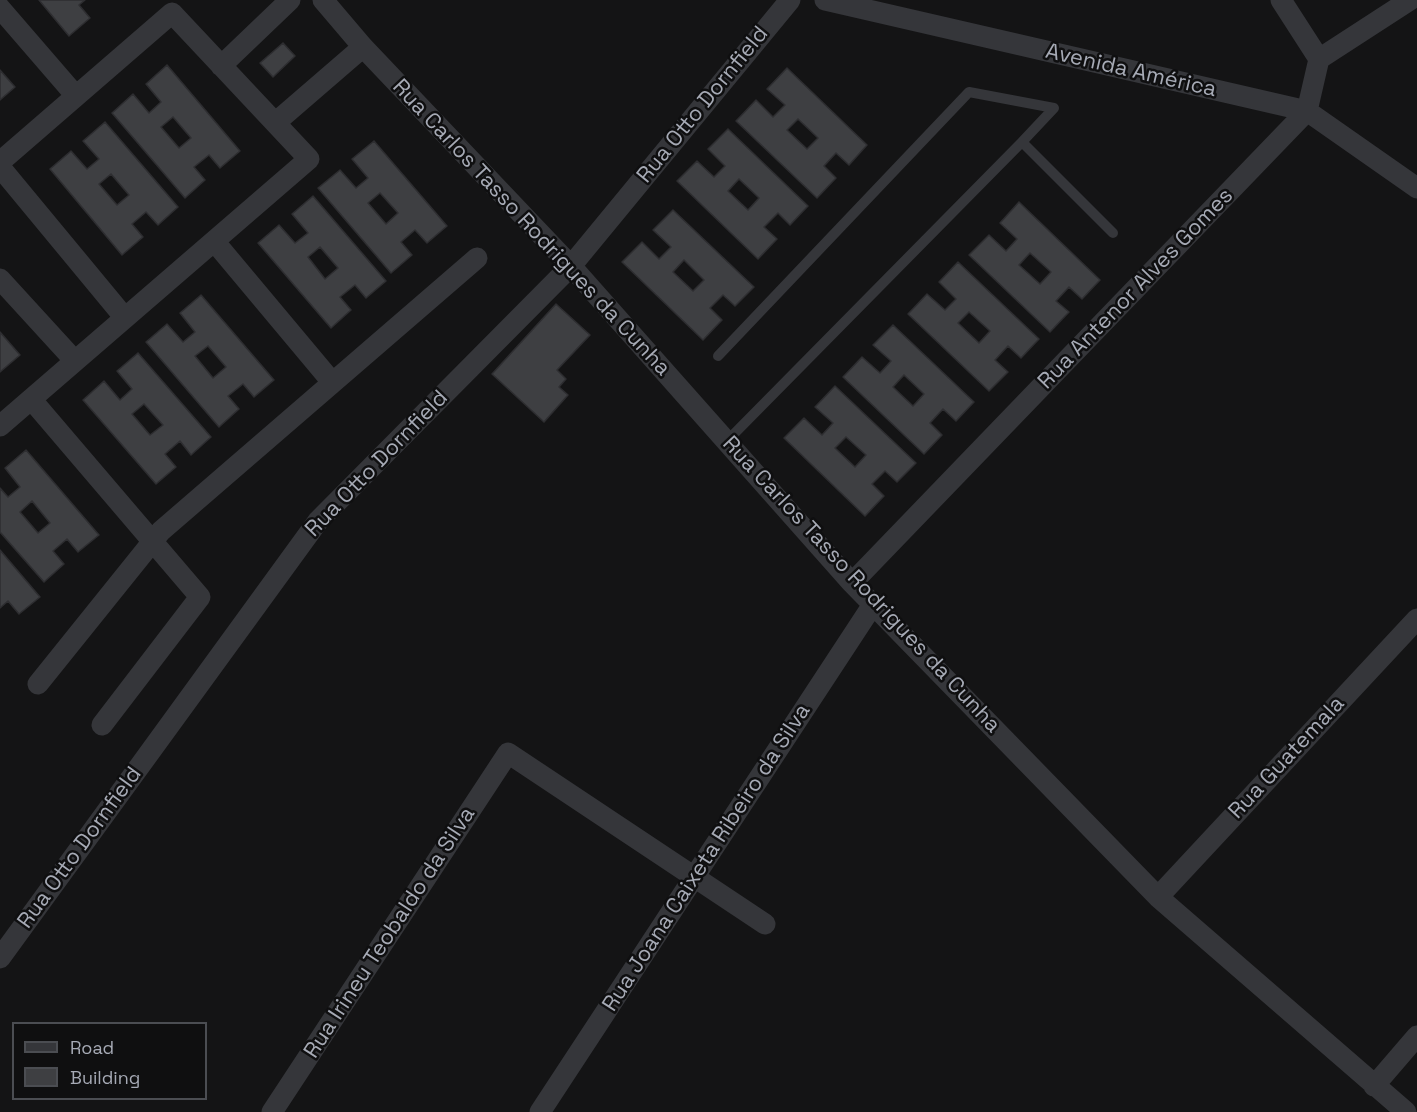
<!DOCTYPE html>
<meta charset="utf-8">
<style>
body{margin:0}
#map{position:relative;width:1417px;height:1112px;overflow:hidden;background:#141415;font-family:"Space Grotesk",sans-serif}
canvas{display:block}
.legend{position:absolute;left:12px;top:1022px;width:195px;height:78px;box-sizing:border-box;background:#0f0f10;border:2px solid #4b4d52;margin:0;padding:8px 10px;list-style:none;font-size:18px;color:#a6aab5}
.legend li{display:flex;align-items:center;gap:12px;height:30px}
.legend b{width:30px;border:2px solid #4b4d52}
</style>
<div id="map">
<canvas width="1417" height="1112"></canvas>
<ul class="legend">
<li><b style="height:8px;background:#35363a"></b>Road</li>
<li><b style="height:16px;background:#3e3f42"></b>Building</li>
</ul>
</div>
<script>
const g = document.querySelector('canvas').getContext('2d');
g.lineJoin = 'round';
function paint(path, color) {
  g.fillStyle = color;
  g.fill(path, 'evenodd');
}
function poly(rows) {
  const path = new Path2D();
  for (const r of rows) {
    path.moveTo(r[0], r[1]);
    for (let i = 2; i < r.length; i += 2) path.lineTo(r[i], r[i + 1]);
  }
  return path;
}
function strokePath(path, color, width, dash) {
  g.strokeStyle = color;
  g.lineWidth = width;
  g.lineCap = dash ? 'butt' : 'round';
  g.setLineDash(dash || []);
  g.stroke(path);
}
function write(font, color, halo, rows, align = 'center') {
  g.font = font + ' "Space Grotesk",sans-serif';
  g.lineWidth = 5;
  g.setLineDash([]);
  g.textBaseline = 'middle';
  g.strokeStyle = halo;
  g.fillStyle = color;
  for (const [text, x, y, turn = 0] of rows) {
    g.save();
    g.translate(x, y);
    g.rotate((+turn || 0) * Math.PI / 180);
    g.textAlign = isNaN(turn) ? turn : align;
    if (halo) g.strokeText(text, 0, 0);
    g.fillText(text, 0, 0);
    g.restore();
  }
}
const building = poly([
 [39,0,85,0,79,5,90,18,69,36,39,0],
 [283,43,295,56,273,77,260,63,283,43],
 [167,65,240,151,220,168,209,155,194,167,205,180,185,198,112,113,133,94,149,113,161,102,146,84,167,65],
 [173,117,191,138,179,148,161,127,173,117],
 [787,68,867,145,849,165,836,153,824,166,836,178,817,198,736,121,756,100,773,117,785,105,767,89,787,68],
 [798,119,818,138,807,149,787,130,798,119],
 [0,70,15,87,0,100,0,70],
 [105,122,178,207,158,225,146,212,132,224,143,237,122,255,50,169,71,151,87,169,99,159,83,141,105,122],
 [111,174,129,195,117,205,99,184,111,174],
 [728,129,808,206,790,225,778,213,764,227,777,239,758,259,677,181,697,161,714,177,725,166,708,149,728,129],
 [739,179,759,198,748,210,728,191,739,179],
 [374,141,447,226,427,243,415,230,401,242,412,255,391,273,318,188,340,170,356,188,368,178,352,159,374,141],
 [380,193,398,213,386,224,368,203,380,193],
 [313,196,386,281,366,298,355,285,340,297,351,310,331,328,258,243,279,225,295,243,308,233,292,214,313,196],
 [320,247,338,268,325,279,308,257,320,247],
 [1019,202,1100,280,1082,299,1069,287,1056,301,1069,312,1050,332,969,255,989,235,1006,251,1017,239,1000,223,1019,202],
 [1030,253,1051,272,1040,284,1019,265,1030,253],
 [673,210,754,287,735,306,723,295,710,308,722,320,703,340,622,262,642,242,659,259,671,247,653,230,673,210],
 [684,260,704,280,693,291,673,272,684,260],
 [958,262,1039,339,1021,358,1008,346,995,360,1008,372,989,391,908,314,927,294,945,310,956,299,939,282,958,262],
 [969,312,990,331,979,343,958,323,969,312],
 [201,295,274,380,254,397,243,384,228,396,239,409,219,427,146,342,167,324,183,342,195,332,180,313,201,295],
 [208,346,226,367,213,378,195,356,208,346],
 [556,304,590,335,557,370,566,379,559,387,568,395,544,422,492,374,556,304],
 [893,325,974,402,956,421,943,409,930,423,942,435,924,454,843,377,862,357,880,373,891,361,873,345,893,325],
 [904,375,924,394,913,406,893,387,904,375],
 [0,332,20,355,0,372,0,332],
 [138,353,211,437,191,455,180,441,165,454,176,467,156,484,83,400,104,381,120,400,132,389,117,371,138,353],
 [144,404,163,425,150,435,132,414,144,404],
 [835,386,916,463,897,482,885,471,872,484,884,496,865,516,784,438,804,418,822,435,833,423,815,407,835,386],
 [846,437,866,455,855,467,835,448,846,437],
 [26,450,99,535,78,552,67,539,53,551,64,564,44,582,0,532,0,488,8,497,20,487,5,468,26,450],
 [32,501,50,523,38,533,20,512,32,501],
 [0,550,40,597,19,614,8,601,0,608,0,550]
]);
paint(building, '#3e3f42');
strokePath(building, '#2e2e31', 1.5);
strokePath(poly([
 [718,356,969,92,1054,108,1022,142],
 [726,442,1022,142,1113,233]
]), '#35363a', 10);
strokePath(poly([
 [323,0,363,47,571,266,852,583,1158,897,1406,1112],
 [825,0,1307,111,1417,188],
 [1281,0,1319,59],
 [0,8,76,96],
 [221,66,290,0],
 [275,123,363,47],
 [0,162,172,13,309,159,0,426],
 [0,167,125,318],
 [214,241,332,382],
 [0,279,75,361],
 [31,399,200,597,102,725],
 [852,583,1307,111,1319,59,1410,0],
 [38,684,161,531,477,258],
 [1158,897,1417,619],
 [0,958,318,521,571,266,790,0],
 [1374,1086,1417,1036],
 [272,1112,508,753,765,924],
 [540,1112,874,603]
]), '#35363a', 21);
write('22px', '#a6aab5', '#0f0f10', [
 ["Avenida América",1131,71,13],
 ["Rua Otto Dornfield",703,105,-51],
 ["Rua Carlos Tasso Rodrigues da Cunha",531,228,47],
 ["Rua Antenor Alves Gomes",1136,289,-46],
 ["Rua Otto Dornfield",377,464,-46],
 ["Rua Carlos Tasso Rodrigues da Cunha",861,585,47],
 ["Rua Guatemala",1287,758,-47],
 ["Rua Otto Dornfield",80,848,-54],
 ["Rua Joana Caixeta Ribeiro da Silva",707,858,-57],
 ["Rua Irineu Teobaldo da Silva",390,933,-57]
]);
</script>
